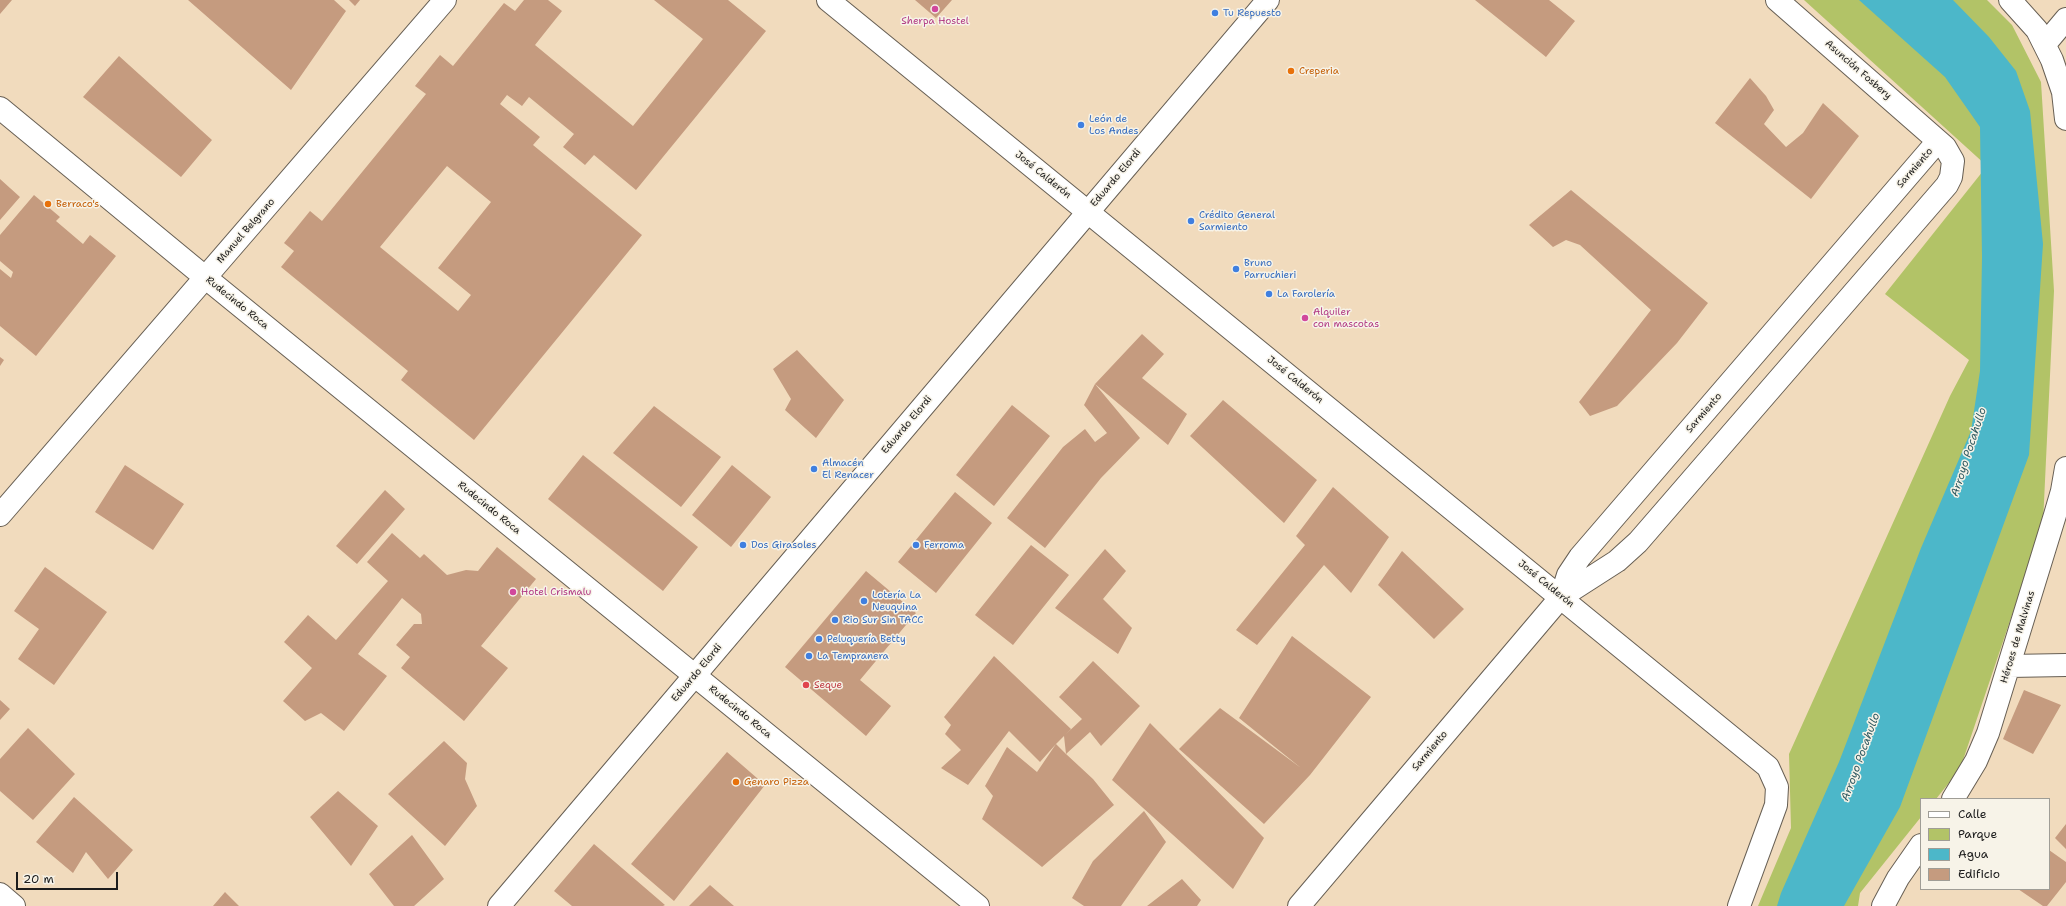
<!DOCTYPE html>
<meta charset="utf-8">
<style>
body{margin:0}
#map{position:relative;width:2066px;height:906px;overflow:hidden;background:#f1dbbd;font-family:"Shantell Sans",sans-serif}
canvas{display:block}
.legend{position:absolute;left:1920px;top:798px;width:130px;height:92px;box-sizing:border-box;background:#f7f3e8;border:1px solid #9f9d96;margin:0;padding:5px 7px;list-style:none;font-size:12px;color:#1c1c1c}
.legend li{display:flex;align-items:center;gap:8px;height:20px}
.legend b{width:20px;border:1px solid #9f9d96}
.scale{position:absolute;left:16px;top:872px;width:102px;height:18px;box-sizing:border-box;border:2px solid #1c1c1c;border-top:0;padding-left:5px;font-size:12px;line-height:14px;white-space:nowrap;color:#1c1c1c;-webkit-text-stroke:3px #f7f3e8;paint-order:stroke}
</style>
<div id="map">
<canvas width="2066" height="906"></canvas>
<ul class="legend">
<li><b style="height:5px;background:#fff"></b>Calle</li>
<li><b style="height:11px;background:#b2c367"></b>Parque</li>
<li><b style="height:11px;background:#4cb7c9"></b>Agua</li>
<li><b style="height:11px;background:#c59b7f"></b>Edificio</li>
</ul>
<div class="scale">20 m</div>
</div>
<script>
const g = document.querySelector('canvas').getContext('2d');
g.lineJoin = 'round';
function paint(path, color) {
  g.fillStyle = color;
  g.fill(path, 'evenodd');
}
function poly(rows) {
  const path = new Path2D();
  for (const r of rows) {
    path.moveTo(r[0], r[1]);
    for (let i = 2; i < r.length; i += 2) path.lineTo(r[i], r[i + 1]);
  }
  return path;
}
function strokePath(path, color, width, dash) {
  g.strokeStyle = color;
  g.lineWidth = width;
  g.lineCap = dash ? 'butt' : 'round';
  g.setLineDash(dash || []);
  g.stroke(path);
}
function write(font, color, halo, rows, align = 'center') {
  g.font = font + ' "Shantell Sans",sans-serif';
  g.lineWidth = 3;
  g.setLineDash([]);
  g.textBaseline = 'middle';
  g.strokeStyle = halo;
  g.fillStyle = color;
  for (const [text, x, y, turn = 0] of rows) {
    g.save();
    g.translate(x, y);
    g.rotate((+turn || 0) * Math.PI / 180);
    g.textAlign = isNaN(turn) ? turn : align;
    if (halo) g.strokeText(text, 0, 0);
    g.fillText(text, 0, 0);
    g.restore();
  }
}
paint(poly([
 [1804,0,1987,0,2012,25,2041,82,2054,291,2043,523,1960,769,1936,799,1921,799,1921,817,1860,893,1858,906,1758,906,1791,828,1789,754,1950,396,1969,360,1885,294,1987,166]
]), '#b2c367');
paint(poly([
 [1859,0,1953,0,1989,37,2016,71,2030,111,2043,244,2029,455,1900,807,1844,906,1777,906,1781,893,1839,762,1921,548,1971,431,1980,371,1982,257,1980,127,1945,77]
]), '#4cb7c9');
paint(poly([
 [0,0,12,0,0,14],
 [188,0,334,0,346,11,291,90],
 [349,0,360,0,355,6],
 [524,0,548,0,562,11,535,45,633,126,703,39,654,0,728,0,766,31,636,190,594,155,585,165,563,147,574,134,529,97,522,106,507,95,500,104,540,137,533,145,642,235,474,440,401,380,408,371,281,267,294,251,284,243,310,211,322,221,426,94,415,86,440,55,453,66,504,3,515,11],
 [447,166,491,202,438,268,471,295,458,311,380,247],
 [915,0,952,0,936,18],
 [1475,0,1549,0,1575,21,1546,57],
 [119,56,212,140,181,177,83,97],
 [1750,78,1766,96,1774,110,1764,124,1786,147,1803,133,1823,103,1859,136,1811,199,1715,123],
 [0,179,20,197,0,220],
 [1571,190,1708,303,1677,343,1617,406,1590,416,1579,402,1651,310,1580,245,1566,240,1553,247,1529,225],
 [34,195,60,217,56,221,83,244,90,235,116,256,36,356,0,326,0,269,11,278,13,272,0,261,0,235],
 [1142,334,1164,354,1142,378,1187,414,1168,445,1095,384,1140,438,1101,478,1045,548,1007,518,1063,447,1085,429,1095,442,1107,433,1084,405,1095,384],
 [797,350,844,400,816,438,785,410,791,399,773,369],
 [0,357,4,360,0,366],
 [1223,400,1317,480,1284,523,1190,436],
 [1012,405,1050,436,994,506,956,475],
 [654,406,721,457,681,507,613,453],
 [583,455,698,547,663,591,548,499],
 [125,465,184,504,153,550,95,512],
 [732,465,771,497,731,547,692,515],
 [1333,487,1389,537,1351,593,1324,565,1257,645,1236,630,1305,545,1296,536],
 [385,490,405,509,357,564,336,546],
 [955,492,992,523,936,593,898,562],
 [392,533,420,558,424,554,447,575,466,570,478,571,497,547,536,579,481,646,508,668,464,721,401,668,410,657,396,645,414,624,422,624,421,614,402,598,358,654,387,676,344,731,321,713,305,721,283,701,312,668,284,642,308,615,336,640,388,581,367,562],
 [1031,545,1069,575,1013,645,975,615],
 [1105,549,1126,571,1103,599,1132,628,1118,654,1055,608],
 [1402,551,1464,609,1434,639,1378,585],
 [45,567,107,612,54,685,18,659,39,629,14,611],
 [866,571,916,613,860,680,891,706,866,736,785,667],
 [1292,636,1371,697,1310,775,1264,824,1179,749,1220,708,1301,768,1239,718],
 [994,656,1071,729,1065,735,1082,719,1059,697,1093,661,1140,706,1101,746,1090,732,1066,754,1093,779,1114,805,1042,867,982,819,993,796,985,786,1007,747,1037,772,1056,744,1040,762,1009,731,968,785,941,768,961,750,945,734,951,725,944,717],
 [1064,736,1066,754,1056,744],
 [2024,690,2061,705,2033,754,2003,739],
 [0,700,10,709,0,720],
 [1150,723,1264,838,1233,889,1112,780],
 [28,728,75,774,33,820,0,791,0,759],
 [444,741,467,763,465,779,477,806,445,846,388,794],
 [727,752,765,785,674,901,631,864],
 [338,791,378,826,351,866,310,817],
 [74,797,133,850,108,879,86,852,73,873,36,842],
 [1144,811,1166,842,1121,906,1084,906,1072,898,1093,861],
 [2066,824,2066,849,2055,838],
 [412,835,444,879,414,906,394,906,369,874],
 [594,844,665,905,663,906,572,906,554,891],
 [2049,850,2066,862,2066,882,2047,906,2043,906,2018,889,2049,889],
 [1182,879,1201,900,1197,906,1147,906],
 [710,885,734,906,689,906],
 [225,892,239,906,213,906]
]), '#c59b7f');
const street = poly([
 [828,0,1768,767,1777,787,1776,805,1739,906],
 [2010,0,2037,30,2052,60,2063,92,2066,119],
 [2045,44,2066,19],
 [0,108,206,278,978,906],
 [0,515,445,0],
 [1561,597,1568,575,1580,557,1938,141],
 [2009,666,2066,665],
 [1953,799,1976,761,1988,733,2055,515,2062,491,2066,468],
 [0,894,14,906],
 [1299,906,1561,597,1617,561,1638,542,1947,185,1951,177,1953,161,1945,147,1777,0],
 [1883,906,1898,878,1921,845]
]);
const secondary = poly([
 [499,906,1268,0]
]);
strokePath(street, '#675f54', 24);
strokePath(secondary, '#675f54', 24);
strokePath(street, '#fff', 22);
strokePath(secondary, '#fff', 22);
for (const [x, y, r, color] of [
 [935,9,4,"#d1479c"],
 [1215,13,4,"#3f7fe0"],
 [1291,71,4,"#e8710a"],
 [1081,125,4,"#3f7fe0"],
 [48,204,4,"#e8710a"],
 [1191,221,4,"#3f7fe0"],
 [1236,269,4,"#3f7fe0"],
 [1269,294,4,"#3f7fe0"],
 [1305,318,4,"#d1479c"],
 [814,469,4,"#3f7fe0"],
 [743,545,4,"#3f7fe0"],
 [916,545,4,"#3f7fe0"],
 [513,592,4,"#d1479c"],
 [864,601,4,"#3f7fe0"],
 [835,620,4,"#3f7fe0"],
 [819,639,4,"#3f7fe0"],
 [809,656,4,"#3f7fe0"],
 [806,685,4,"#e0444e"],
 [736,782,4,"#e8710a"]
]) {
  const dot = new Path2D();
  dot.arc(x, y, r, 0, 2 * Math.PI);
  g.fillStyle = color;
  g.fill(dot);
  strokePath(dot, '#f7f3e8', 1.5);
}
write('10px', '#366cbe', '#f7f3e8', [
 ["Tu Repuesto",1223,13],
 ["León de",1089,119],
 ["Los Andes",1089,131],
 ["Crédito General",1199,215],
 ["Sarmiento",1199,227],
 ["Bruno",1244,263],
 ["Parruchieri",1244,275],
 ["La Farolería",1277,294],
 ["Almacén",822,463],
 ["El Renacer",822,475],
 ["Dos Girasoles",751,545],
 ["Ferroma",924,545],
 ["Lotería La",872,595],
 ["Neuquina",872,607],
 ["Rio Sur Sin TACC",843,620],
 ["Peluquería Betty",827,639],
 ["La Tempranera",817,656]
], 'left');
write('10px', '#b23c85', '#f7f3e8', [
 ["Sherpa Hostel",935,21,"center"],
 ["Alquiler",1313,312],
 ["con mascotas",1313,324],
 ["Hotel Crismalu",521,592]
], 'left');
write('10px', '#1c1c1c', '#f7f3e8', [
 ["Asunción Fosbery",1858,70,41],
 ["Sarmiento",1915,168,-49],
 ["José Calderón",1043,175,39],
 ["Eduardo Elordi",1116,178,-50],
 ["Manuel Belgrano",246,231,-49],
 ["Rudecindo Roca",237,303,39],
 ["José Calderón",1295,380,39],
 ["Sarmiento",1704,413,-49],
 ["Eduardo Elordi",907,425,-50],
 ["Rudecindo Roca",489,508,39],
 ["José Calderón",1546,584,39],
 ["Héroes de Malvinas",2018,637,-73],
 ["Eduardo Elordi",697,673,-50],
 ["Rudecindo Roca",740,712,39],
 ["Sarmiento",1430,751,-50]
]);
write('10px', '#c56008', '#f7f3e8', [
 ["Creperia",1299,71],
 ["Berraco's",56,204],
 ["Genaro Pizza",744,782]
], 'left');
write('10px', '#be3a42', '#f7f3e8', [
 ["Seque",814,685]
], 'left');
write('italic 11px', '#2f5a61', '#f7f3e8', [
 ["Arroyo Pocahullo",1969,452,-72],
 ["Arroyo Pocahullo",1861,757,-70]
]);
</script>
